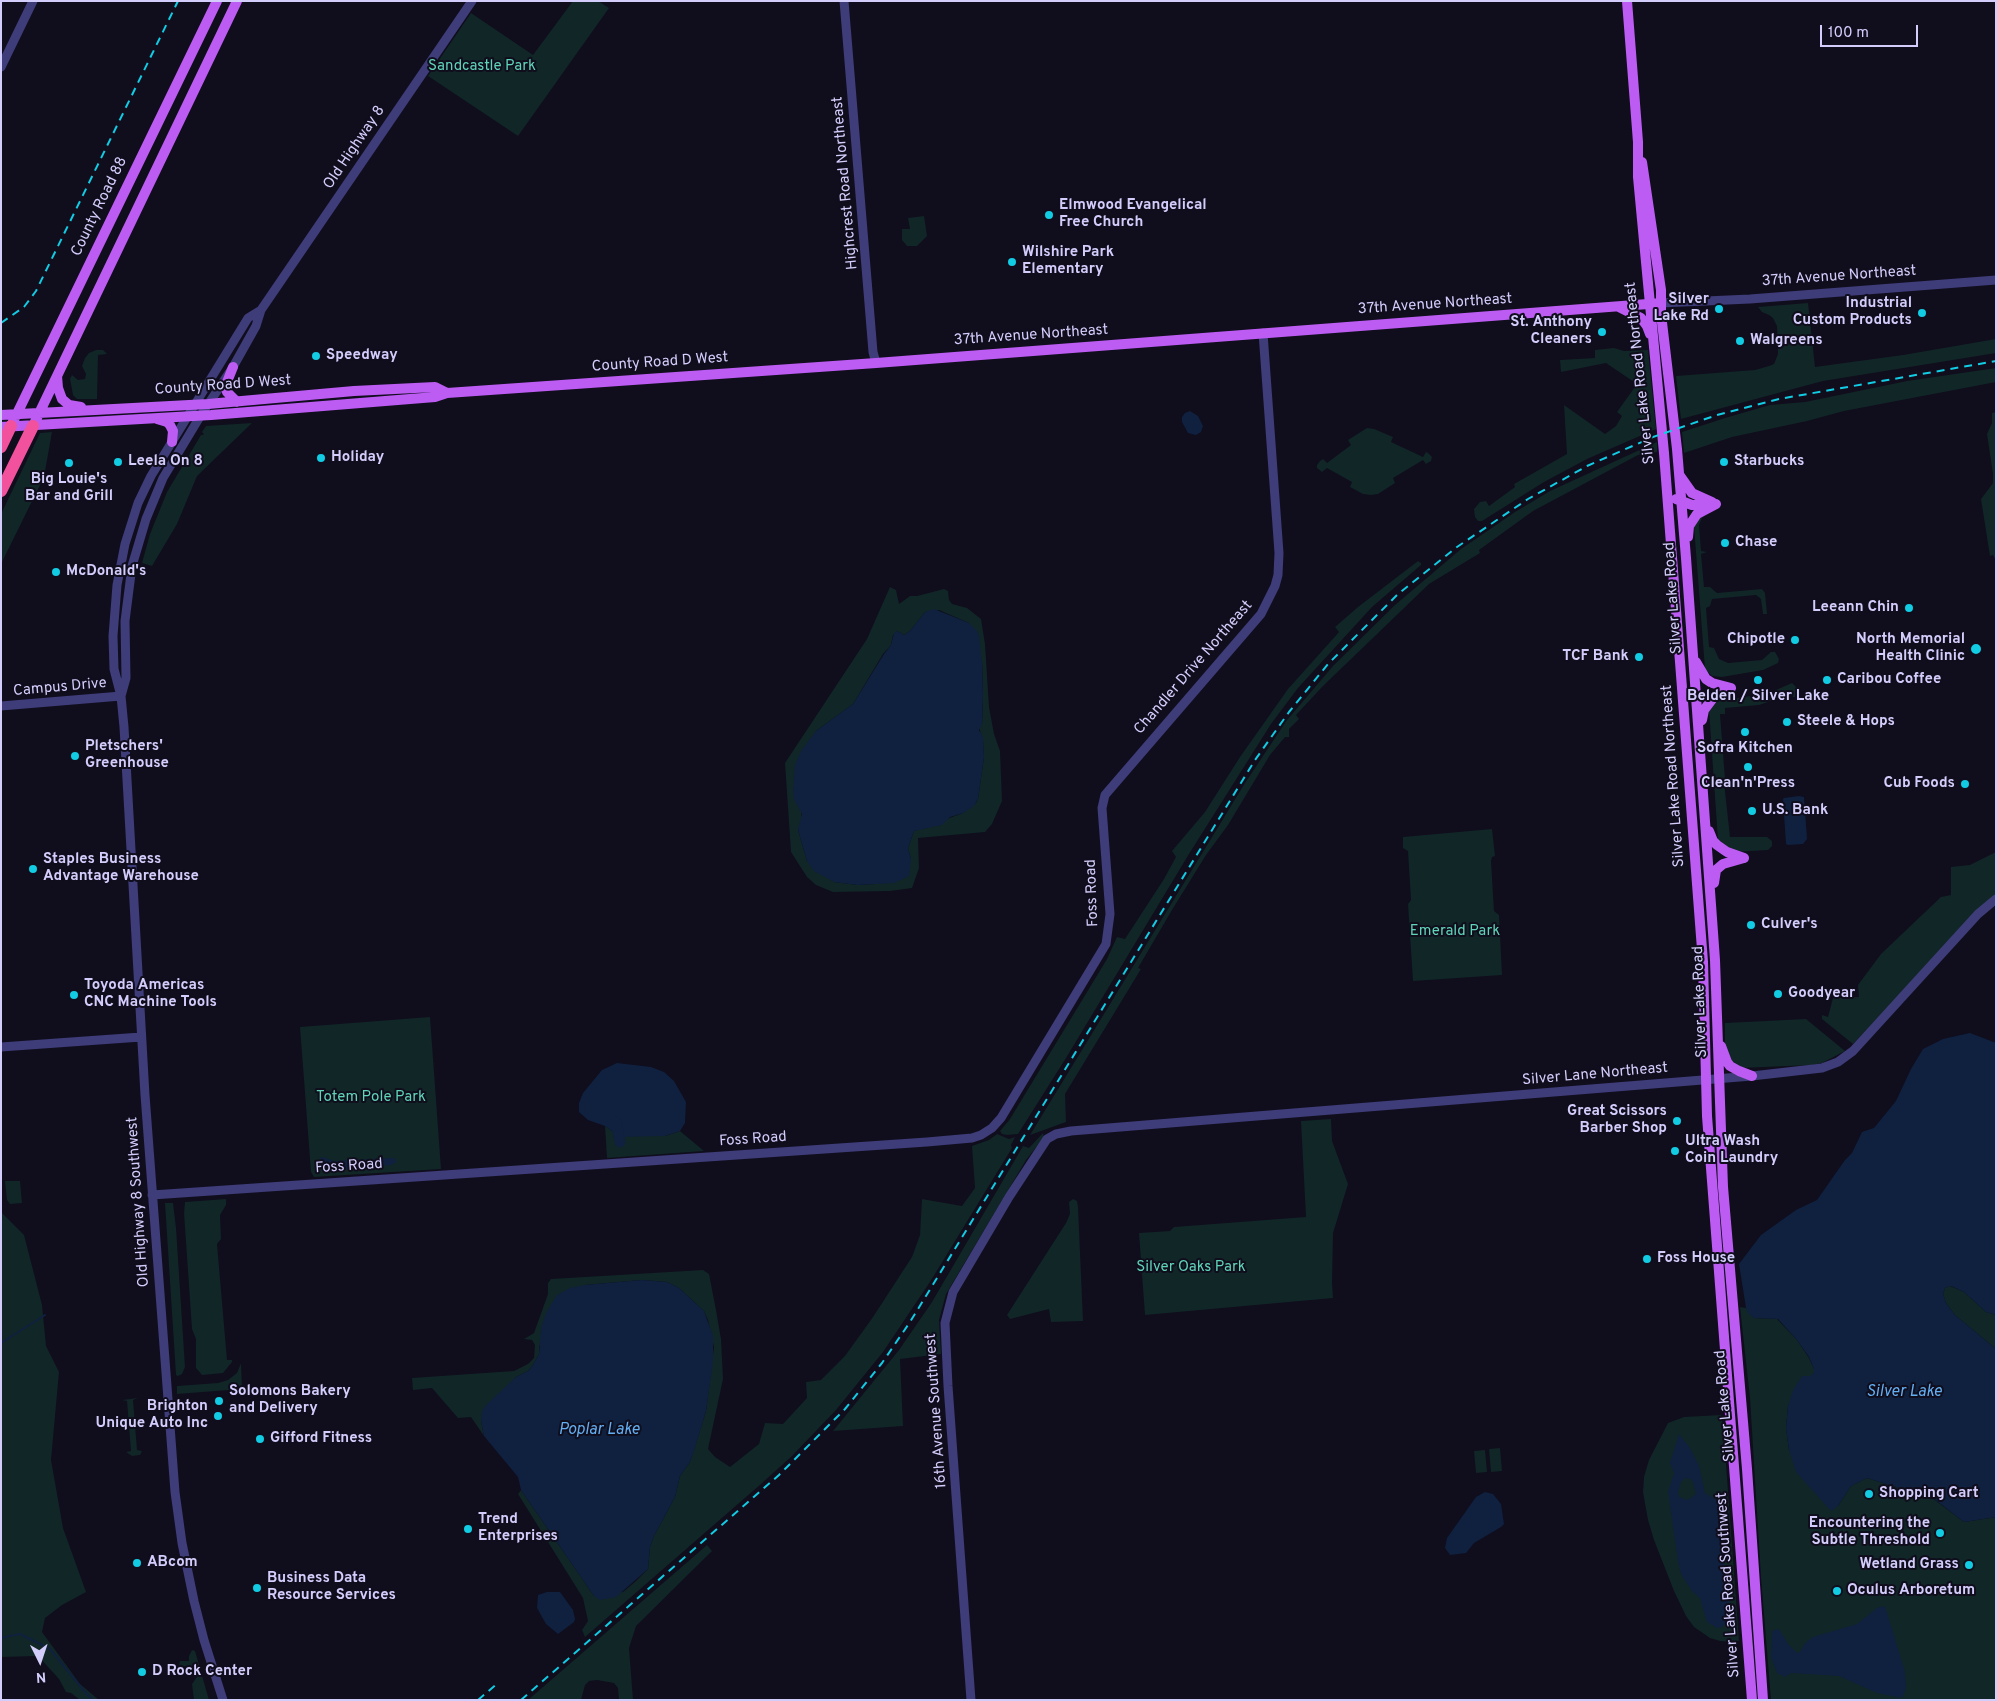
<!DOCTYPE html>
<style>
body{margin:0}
#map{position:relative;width:1997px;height:1701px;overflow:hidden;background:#100d1d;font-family:Overpass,sans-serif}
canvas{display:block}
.frame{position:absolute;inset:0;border:2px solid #d3cdfb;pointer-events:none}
.north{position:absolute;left:15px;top:1636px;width:50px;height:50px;-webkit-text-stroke:4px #100d1d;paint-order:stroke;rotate:176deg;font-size:14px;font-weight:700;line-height:20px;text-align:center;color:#d3cdfb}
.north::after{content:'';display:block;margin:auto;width:18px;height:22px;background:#d3cdfb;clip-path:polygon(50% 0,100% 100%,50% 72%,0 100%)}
.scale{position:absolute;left:1820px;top:25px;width:98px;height:22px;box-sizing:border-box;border:2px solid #d3cdfb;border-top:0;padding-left:6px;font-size:15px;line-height:18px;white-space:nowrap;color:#d3cdfb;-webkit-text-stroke:4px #100d1d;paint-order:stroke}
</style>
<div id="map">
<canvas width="1997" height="1701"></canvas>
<div class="frame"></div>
<div class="north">N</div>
<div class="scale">100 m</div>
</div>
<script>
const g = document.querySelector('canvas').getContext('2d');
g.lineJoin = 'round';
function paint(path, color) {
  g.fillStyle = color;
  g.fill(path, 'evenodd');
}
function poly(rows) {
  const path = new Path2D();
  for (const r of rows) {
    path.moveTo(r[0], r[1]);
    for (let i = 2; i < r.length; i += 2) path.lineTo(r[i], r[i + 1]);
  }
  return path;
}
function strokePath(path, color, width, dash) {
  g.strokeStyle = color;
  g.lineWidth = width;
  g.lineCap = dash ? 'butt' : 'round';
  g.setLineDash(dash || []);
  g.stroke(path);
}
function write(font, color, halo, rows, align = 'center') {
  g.font = font + ' Overpass,sans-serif';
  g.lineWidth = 4;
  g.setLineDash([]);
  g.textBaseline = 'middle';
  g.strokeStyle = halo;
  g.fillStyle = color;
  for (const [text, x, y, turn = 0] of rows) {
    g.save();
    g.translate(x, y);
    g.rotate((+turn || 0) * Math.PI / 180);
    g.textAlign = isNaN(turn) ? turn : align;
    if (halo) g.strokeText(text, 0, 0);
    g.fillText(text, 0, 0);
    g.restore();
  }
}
paint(poly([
 [573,1,598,1,609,8,518,136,428,76,471,13,533,55],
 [924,216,927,236,917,246,907,246,902,240,902,229,910,229,908,218],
 [1808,303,1815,367,1903,355,1996,339,1996,353,1823,381,1681,419,1676,376,1755,370,1769,366,1774,364,1778,354,1777,326,1773,318,1769,315,1762,312,1758,307],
 [1614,348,1624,351,1648,350,1656,429,1587,459,1544,482,1482,521,1478,521,1475,517,1474,509,1480,502,1486,501,1489,506,1515,487,1514,484,1567,454,1564,405,1605,434,1616,426,1622,416,1617,412,1637,384,1606,363,1561,372,1560,360,1595,358,1595,350],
 [96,350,103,350,107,354,98,355,97,399,77,399,73,395,70,379,72,375,78,380,85,379,86,374,82,366,85,358,89,353],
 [1996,368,1996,382,1844,411,1807,421,1732,437,1684,453,1682,432,1725,418,1770,405,1805,402,1907,381],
 [1996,412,1996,561,1993,555,1990,556,1981,499,1993,483,1993,474,1987,434,1992,423,1992,413],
 [252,423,197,476,177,524,152,566,142,563,150,534,167,492,201,435,203,435,204,434,202,432,206,426],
 [1367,428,1374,429,1393,437,1391,442,1423,457,1426,452,1428,453,1432,457,1431,461,1426,464,1423,460,1393,478,1395,483,1378,494,1371,495,1363,494,1350,487,1352,482,1327,468,1322,472,1317,468,1317,465,1320,461,1323,459,1327,463,1351,445,1348,440],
 [52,432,44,477,1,564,1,514,40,433],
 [1657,442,1657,452,1638,455,1533,511,1479,550,1480,553,1429,584,1323,686,1296,715,1299,719,1289,729,1289,737,1285,737,1270,755,1228,825,1206,855,1172,910,1138,968,1141,969,1065,1094,1066,1122,1030,1135,1245,783,1287,720,1333,666,1395,605,1461,549,1515,512,1550,491],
 [1705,515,1702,518,1699,525,1701,551,1707,552,1701,554,1704,587,1710,587,1717,593,1762,589,1765,593,1767,614,1763,614,1761,599,1756,595,1712,599,1710,606,1706,608,1709,647,1714,648,1719,659,1728,663,1762,660,1771,652,1775,652,1779,659,1778,663,1763,670,1722,677,1712,676,1705,669,1694,526,1701,517],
 [1418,561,1421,563,1421,565,1372,607,1298,688,1271,724,1189,854,1066,1058,1018,1134,1007,1135,1002,1134,1000,1131,1010,1119,1107,959,1117,937,1125,939,1164,879,1176,857,1172,851,1205,812,1240,757,1288,689,1339,632,1335,627,1358,607],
 [890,587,896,590,899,604,910,596,917,596,944,589,948,591,949,600,952,604,967,608,981,619,985,644,989,707,994,734,1000,751,1002,801,992,824,985,832,918,838,919,868,912,888,890,891,833,892,816,885,807,877,791,852,785,763,867,639],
 [939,610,969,623,982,663,983,695,982,724,979,727,983,741,984,757,978,799,976,803,963,813,914,831,908,848,911,859,875,884,858,885,834,882,807,861,798,830,802,820,801,810,816,731,853,704,883,654,891,645,893,635,897,631,904,635,910,631,925,612],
 [1792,683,1800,691,1800,695,1796,697,1793,697,1791,694,1759,705,1725,708,1725,714,1720,714,1725,779,1763,776,1767,780,1765,784,1762,779,1724,782,1730,837,1767,837,1772,841,1772,846,1768,850,1733,852,1718,840,1709,710,1714,703,1719,701,1769,693],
 [1492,829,1495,856,1492,857,1491,861,1494,911,1499,915,1502,975,1413,981,1408,904,1411,900,1408,851,1403,848,1403,837],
 [1996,852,1996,896,1952,938,1853,1044,1822,1019,1822,1015,1828,1017,1833,998,1859,997,1858,985,1881,954,1941,897,1951,895,1951,867,1970,865],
 [430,1017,441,1169,314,1177,311,1172,300,1027],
 [1806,1019,1845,1051,1822,1063,1812,1065,1740,1068,1734,1065,1725,1049,1725,1023],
 [1331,1119,1332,1141,1348,1184,1333,1233,1332,1283,1333,1298,1145,1315,1139,1233,1170,1231,1174,1227,1306,1217,1301,1121],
 [605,1126,619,1136,665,1136,680,1131,704,1151,607,1158],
 [1043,1133,1044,1137,1026,1160,946,1294,939,1320,941,1354,900,1359,903,1426,833,1431,899,1350,932,1302,1023,1146,1029,1148],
 [997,1134,1009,1139,1015,1137,1011,1145,1012,1148,930,1282,883,1352,836,1410,792,1456,761,1484,585,1637,582,1630,588,1621,583,1598,518,1494,521,1490,594,1596,623,1592,636,1581,648,1569,650,1547,654,1536,675,1497,680,1476,690,1462,706,1411,714,1347,708,1320,704,1311,679,1288,667,1282,642,1280,585,1285,539,1346,539,1354,533,1365,528,1371,516,1377,481,1421,484,1436,471,1417,458,1418,432,1388,413,1390,412,1378,514,1371,528,1364,534,1358,535,1345,532,1340,524,1339,534,1333,548,1294,548,1283,551,1279,703,1270,709,1274,716,1310,721,1339,723,1379,708,1449,715,1457,730,1467,759,1444,765,1423,783,1424,807,1398,806,1382,821,1380,845,1356,873,1317,912,1257,920,1235,922,1199,962,1206,975,1188,972,1146,989,1140],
 [5,1181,20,1181,22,1203,10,1204,7,1200],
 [226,1199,226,1205,220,1215,221,1239,217,1244,227,1360,232,1360,232,1362,223,1373,202,1375,196,1368,196,1339,192,1329,184,1213,185,1202],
 [1073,1199,1077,1201,1078,1207,1083,1321,1051,1322,1049,1309,1010,1319,1007,1315,1066,1223,1070,1214,1069,1202],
 [165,1203,173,1203,176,1228,185,1367,182,1374,178,1376,176,1375],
 [1,1212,24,1235,42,1305,46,1346,59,1372,51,1460,63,1528,86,1592,62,1605,45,1618,42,1632,80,1684,99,1700,80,1700,71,1693,66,1692,59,1679,38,1656,1,1657],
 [1950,1286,1964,1292,1986,1312,1996,1315,1996,1349,1955,1315,1946,1303,1943,1294,1945,1288],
 [1740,1307,1746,1308,1754,1318,1777,1319,1797,1340,1809,1358,1814,1369,1814,1373,1788,1406,1786,1428,1789,1450,1838,1506,1851,1486,1867,1478,1909,1491,1919,1488,1964,1522,1996,1517,1996,1700,1771,1700,1761,1577,1750,1398],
 [241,1363,242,1389,177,1394,177,1386,218,1383,228,1380,237,1373],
 [138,1398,133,1400,137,1450,142,1451,140,1455,132,1456,126,1452,131,1451,127,1401,122,1400],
 [1721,1415,1723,1423,1739,1641,1734,1642,1720,1641,1710,1638,1694,1627,1686,1616,1674,1591,1654,1540,1648,1520,1643,1492,1644,1477,1649,1460,1668,1423,1684,1417],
 [1500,1448,1502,1471,1491,1472,1489,1449],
 [1485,1450,1487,1472,1476,1473,1474,1451],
 [707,1545,712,1551,636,1626,629,1648,633,1700,619,1700,618,1688,614,1683,597,1680,589,1681,585,1685,581,1700,528,1700],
 [192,1650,195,1651,209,1700,194,1700,192,1684,197,1677,193,1667,185,1666,178,1671,180,1661,189,1661,189,1656]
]), '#112626');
paint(poly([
 [1190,411,1198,416,1203,426,1201,432,1196,435,1188,433,1182,422,1182,417,1185,413],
 [934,609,969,623,977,631,979,636,982,663,983,695,982,724,979,730,983,737,984,757,978,799,974,806,963,813,950,817,942,825,914,831,908,848,911,859,909,876,894,883,858,885,834,882,814,871,807,861,798,830,802,814,794,799,793,792,795,765,801,751,816,731,853,704,884,654,891,645,894,633,897,631,904,635,910,631,925,612],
 [1799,796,1804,797,1807,839,1803,844,1788,845,1786,844,1783,799,1784,798],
 [1970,1033,1996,1043,1996,1315,1986,1312,1964,1292,1951,1286,1945,1288,1943,1294,1946,1303,1955,1315,1996,1349,1996,1517,1964,1522,1920,1488,1909,1491,1867,1478,1851,1486,1838,1506,1831,1511,1796,1472,1789,1450,1786,1428,1788,1406,1793,1390,1802,1376,1810,1376,1814,1373,1814,1369,1809,1357,1797,1340,1778,1319,1754,1318,1748,1313,1746,1308,1739,1264,1761,1235,1796,1210,1817,1200,1845,1160,1852,1153,1862,1132,1874,1128,1896,1101,1911,1069,1923,1049,1943,1039],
 [617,1063,651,1067,664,1072,674,1081,686,1102,685,1123,680,1131,665,1136,620,1137,605,1126,588,1120,579,1112,579,1103,583,1093,602,1070],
 [323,1157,333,1161,392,1158,396,1159,396,1162,392,1165,326,1171,319,1165,320,1158],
 [642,1280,667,1282,679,1288,704,1311,713,1336,713,1362,706,1411,693,1454,690,1462,680,1476,675,1497,654,1536,650,1547,648,1569,616,1597,600,1600,594,1596,521,1490,518,1477,484,1436,481,1421,482,1411,486,1405,516,1377,528,1371,533,1365,539,1354,541,1328,546,1313,557,1295,570,1288,585,1285],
 [1679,1434,1690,1448,1699,1466,1705,1493,1715,1499,1722,1509,1724,1562,1729,1594,1730,1619,1722,1627,1717,1628,1707,1622,1700,1598,1692,1591,1681,1574,1678,1561,1668,1492,1674,1473,1670,1463],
 [1689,1478,1693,1482,1696,1494,1688,1500,1679,1497,1678,1492,1681,1482,1684,1479],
 [1485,1492,1493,1494,1501,1504,1504,1524,1501,1527,1474,1543,1466,1553,1450,1555,1445,1548,1447,1538,1476,1497],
 [547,1592,560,1592,573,1610,575,1619,574,1622,558,1634,546,1624,537,1608,538,1595],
 [1885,1606,1905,1672,1906,1688,1902,1698,1877,1693,1839,1676,1791,1673,1785,1677,1777,1673,1771,1657,1772,1631,1779,1629,1788,1644,1797,1653,1800,1652,1805,1643,1813,1637,1857,1624,1877,1608]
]), '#0f213f');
strokePath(poly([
 [1,1343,45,1315],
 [1,1638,20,1634,50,1649,84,1691,93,1700]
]), '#0f213f', 2);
strokePath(poly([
 [616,1122,620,1142,619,1136]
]), '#0f213f', 11);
strokePath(poly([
 [844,1,873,352,876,363],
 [1,67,33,1],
 [1661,303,1750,299,1996,280],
 [121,696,126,678,125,621,132,566,146,519,163,478,201,415,233,367,256,326,261,310,472,1],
 [1,706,121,696],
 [1,1047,141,1037],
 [152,1195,927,1142,972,1138,981,1135,992,1128,1001,1118,1106,944,1110,914,1102,808,1105,795,1261,614,1275,586,1278,575,1279,553,1263,333],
 [223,1700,204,1640,194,1601,182,1543,175,1492,145,1095,124,727,121,696,114,669,113,636,117,585,125,544,138,503,151,476,248,318,261,310],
 [971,1700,948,1386,945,1323,953,1292,1009,1197,1047,1139,1056,1134,1071,1131,1752,1076,1822,1068,1838,1062,1853,1051,1978,914,1996,899]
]), '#3e3c79', 9);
strokePath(poly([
 [1627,1,1638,142,1638,177,1664,453,1703,962,1707,1116,1752,1700],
 [1642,162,1661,290,1661,314,1677,449,1686,558,1715,960,1723,1187,1747,1469,1763,1700],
 [1619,307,1641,318,1647,326,1650,334],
 [233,367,225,387,227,392,237,402],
 [57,376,58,388,62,399,69,405,81,407],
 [1,415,208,404,354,391,435,387,447,393],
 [157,419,167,422,170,425,173,431,172,442],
 [11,426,217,1],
 [33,426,237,1],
 [1,427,211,415,435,397,447,393,876,363,1661,303],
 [1680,476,1692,493,1712,502],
 [1676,499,1692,505,1711,504],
 [1688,537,1689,526,1697,514,1716,504],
 [1696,662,1706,679,1712,683,1731,688],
 [1702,720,1704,710,1713,698,1731,688],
 [1709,831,1713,841,1717,845,1727,852,1744,858],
 [1714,883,1716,870,1723,864,1744,858],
 [1721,1046,1727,1062,1730,1066,1739,1071,1752,1076]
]), '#bc5cf3', 10);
strokePath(poly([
 [1,447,11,426],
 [1,491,33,426]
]), '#f2519d', 12);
strokePath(poly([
 [1,323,24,307,36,291,178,1],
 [478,1700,499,1682],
 [521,1700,779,1475,845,1409,882,1363,910,1322,1255,760,1289,712,1328,664,1398,594,1457,547,1528,499,1587,466,1653,437,1717,415,1779,399,1996,361]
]), '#11cce3', 2, [8, 6]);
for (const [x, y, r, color] of [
 [1049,215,5,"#11cce3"],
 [1012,262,5,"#11cce3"],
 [1719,309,5,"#11cce3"],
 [1922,313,5,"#11cce3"],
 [1602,332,5,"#11cce3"],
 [1740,341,5,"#11cce3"],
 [316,356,5,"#11cce3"],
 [321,458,5,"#11cce3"],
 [118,462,5,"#11cce3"],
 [1724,462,5,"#11cce3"],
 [69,463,5,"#11cce3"],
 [1725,543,5,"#11cce3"],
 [56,572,5,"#11cce3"],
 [1909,608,5,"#11cce3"],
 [1795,640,5,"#11cce3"],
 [1976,649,6,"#11cce3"],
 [1639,657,5,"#11cce3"],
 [1758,680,5,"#11cce3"],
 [1827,680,5,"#11cce3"],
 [1787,722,5,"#11cce3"],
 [1745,732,5,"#11cce3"],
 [75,756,5,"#11cce3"],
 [1748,767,5,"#11cce3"],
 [1965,784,5,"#11cce3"],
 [1752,811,5,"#11cce3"],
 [33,869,5,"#11cce3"],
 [1751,925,5,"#11cce3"],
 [1778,994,5,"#11cce3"],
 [74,995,5,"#11cce3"],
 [1677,1121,5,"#11cce3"],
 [1675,1151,5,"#11cce3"],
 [1647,1259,5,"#11cce3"],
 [219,1401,5,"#11cce3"],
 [218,1416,5,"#11cce3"],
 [260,1439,5,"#11cce3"],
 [1869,1494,5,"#11cce3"],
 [468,1529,5,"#11cce3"],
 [1940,1533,5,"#11cce3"],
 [137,1563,5,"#11cce3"],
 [1969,1565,5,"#11cce3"],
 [257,1588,5,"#11cce3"],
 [1837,1591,5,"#11cce3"],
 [142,1672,5,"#11cce3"]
]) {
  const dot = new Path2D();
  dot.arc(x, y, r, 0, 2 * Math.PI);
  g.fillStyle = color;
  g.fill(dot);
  strokePath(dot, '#100d1d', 2);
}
write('15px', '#5fd5b8', '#100d1d', [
 ["Sandcastle Park",482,67],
 ["Emerald Park",1455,932],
 ["Totem Pole Park",371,1098],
 ["Silver Oaks Park",1191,1268]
]);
write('15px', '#d3cdfb', '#100d1d', [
 ["Old Highway 8",355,148,-56],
 ["Highcrest Road Northeast",846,183,-95],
 ["County Road 88",100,207,-64],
 ["37th Avenue Northeast",1839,277,-4],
 ["37th Avenue Northeast",1435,305,-4],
 ["37th Avenue Northeast",1031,336,-4],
 ["County Road D West",660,363,-4],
 ["Silver Lake Road Northeast",1641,373,-96],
 ["County Road D West",223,386,-4],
 ["Silver Lake Road",1674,598,-94],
 ["Chandler Drive Northeast",1194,668,-49],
 ["Campus Drive",60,688,-5],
 ["Silver Lake Road Northeast",1674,776,-94],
 ["Foss Road",1093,893,-92],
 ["Silver Lake Road",1701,1002,-92],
 ["Silver Lane Northeast",1595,1075,-5],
 ["Foss Road",753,1140,-4],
 ["Foss Road",349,1167,-4],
 ["Old Highway 8 Southwest",139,1202,-94],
 ["Silver Lake Road",1726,1406,-95],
 ["16th Avenue Southwest",937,1411,-94],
 ["Silver Lake Road Southwest",1729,1585,-94]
]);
write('bold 15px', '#d3cdfb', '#100d1d', [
 ["Elmwood Evangelical",1059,206],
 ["Free Church",1059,223],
 ["Wilshire Park",1022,253],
 ["Elementary",1022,270],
 ["Silver",1709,300,"right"],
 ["Lake Rd",1709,317,"right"],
 ["Industrial",1912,304,"right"],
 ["Custom Products",1912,321,"right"],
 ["St. Anthony",1592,323,"right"],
 ["Cleaners",1592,340,"right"],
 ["Walgreens",1750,341],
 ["Speedway",326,356],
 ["Holiday",331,458],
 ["Leela On 8",128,462],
 ["Starbucks",1734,462],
 ["Big Louie's",69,480,"center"],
 ["Bar and Grill",69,497,"center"],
 ["Chase",1735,543],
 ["McDonald's",66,572],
 ["Leeann Chin",1899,608,"right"],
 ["Chipotle",1785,640,"right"],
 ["North Memorial",1965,640,"right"],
 ["Health Clinic",1965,657,"right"],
 ["TCF Bank",1629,657,"right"],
 ["Caribou Coffee",1837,680],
 ["Belden / Silver Lake",1758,697,"center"],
 ["Steele & Hops",1797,722],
 ["Pletschers'",85,747],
 ["Greenhouse",85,764],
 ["Sofra Kitchen",1745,749,"center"],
 ["Clean'n'Press",1748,784,"center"],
 ["Cub Foods",1955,784,"right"],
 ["U.S. Bank",1762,811],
 ["Staples Business",43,860],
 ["Advantage Warehouse",43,877],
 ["Culver's",1761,925],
 ["Toyoda Americas",84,986],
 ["CNC Machine Tools",84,1003],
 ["Goodyear",1788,994],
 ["Great Scissors",1667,1112,"right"],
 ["Barber Shop",1667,1129,"right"],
 ["Ultra Wash",1685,1142],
 ["Coin Laundry",1685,1159],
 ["Foss House",1657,1259],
 ["Solomons Bakery",229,1392],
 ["and Delivery",229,1409],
 ["Brighton",208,1407,"right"],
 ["Unique Auto Inc",208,1424,"right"],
 ["Gifford Fitness",270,1439],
 ["Shopping Cart",1879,1494],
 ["Trend",478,1520],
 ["Enterprises",478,1537],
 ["Encountering the",1930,1524,"right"],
 ["Subtle Threshold",1930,1541,"right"],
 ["ABcom",147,1563],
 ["Wetland Grass",1959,1565,"right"],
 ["Business Data",267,1579],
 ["Resource Services",267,1596],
 ["Oculus Arboretum",1847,1591],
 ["D Rock Center",152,1672]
], 'left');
write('italic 16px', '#63aff3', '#100d1d', [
 ["Silver Lake",1904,1393],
 ["Poplar Lake",599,1431]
]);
</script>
